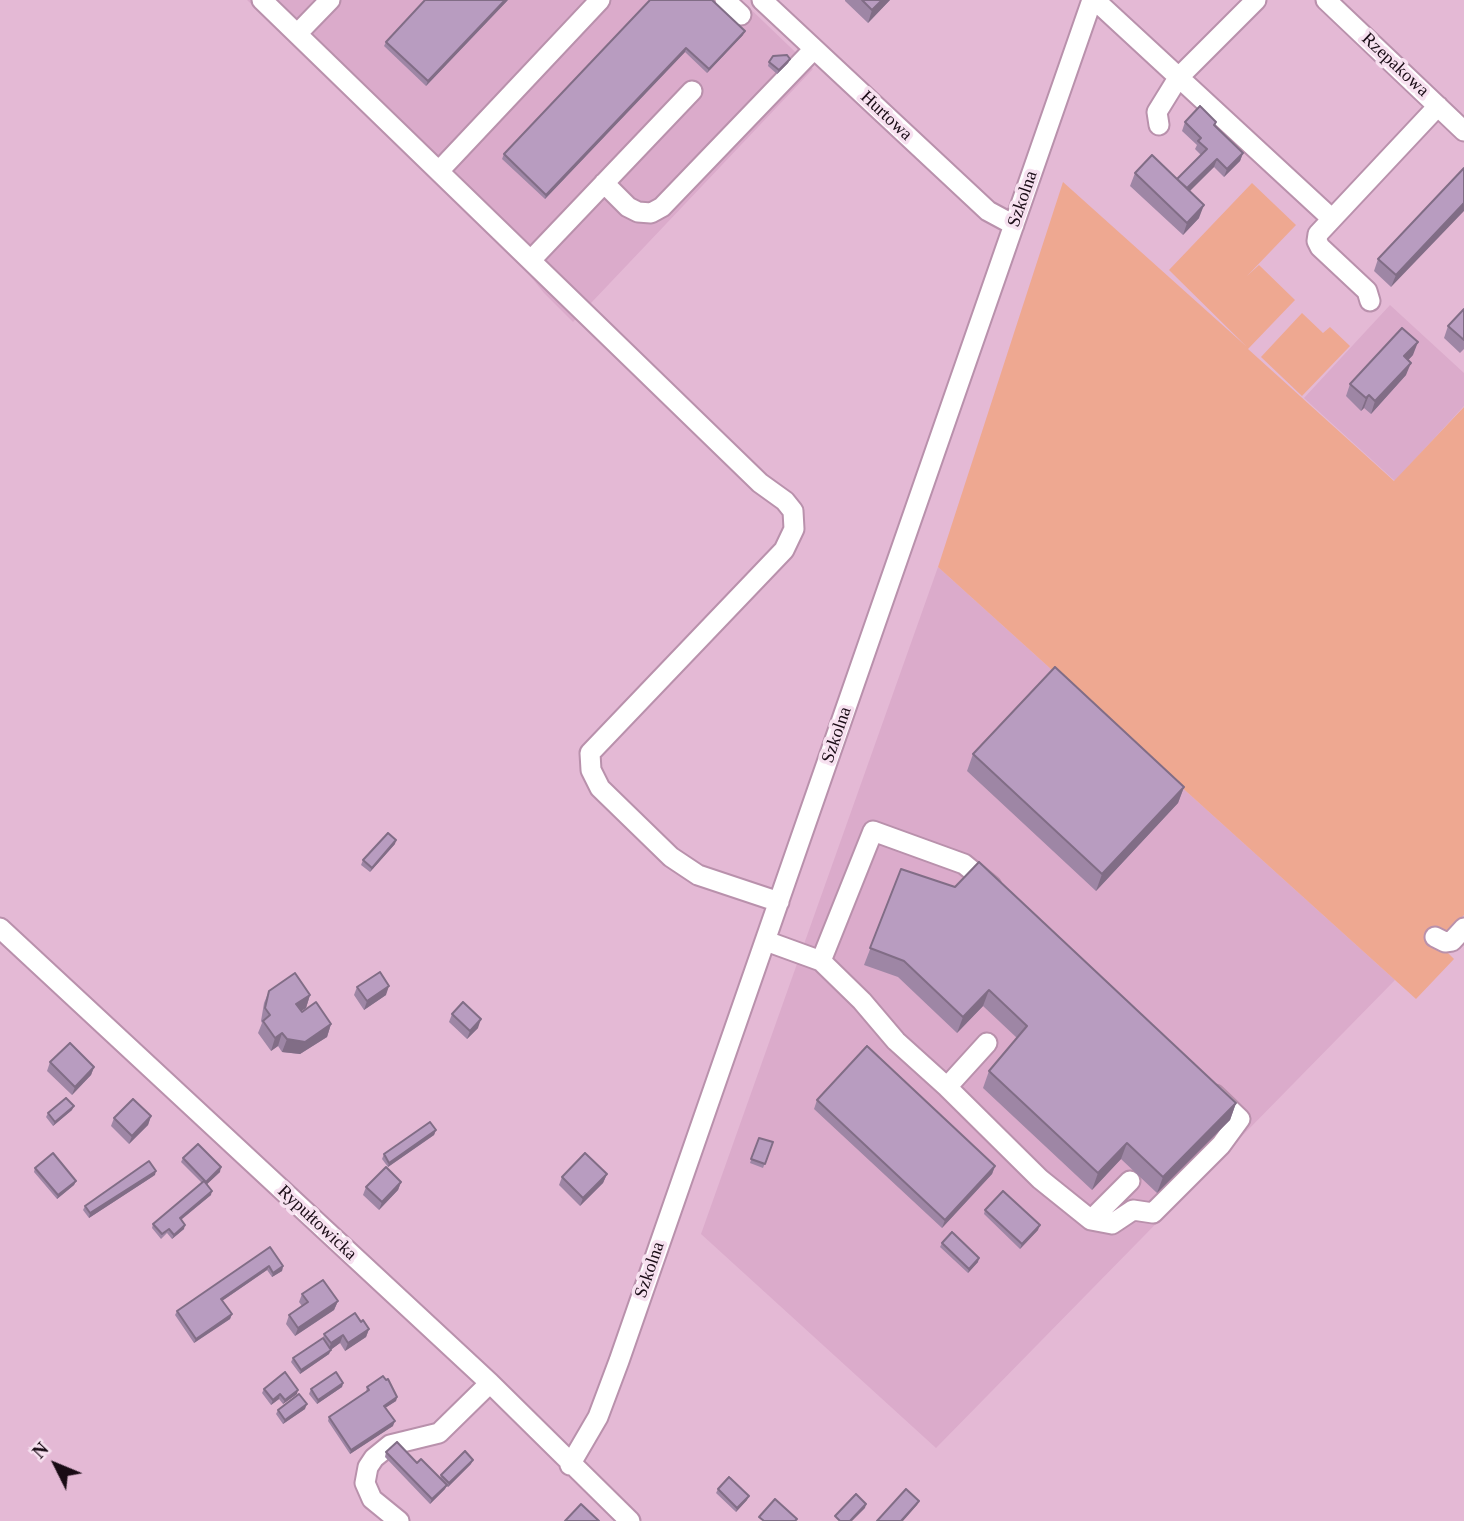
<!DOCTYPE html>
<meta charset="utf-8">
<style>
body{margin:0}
#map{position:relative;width:1464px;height:1521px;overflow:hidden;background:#e4b9d5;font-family:"Times New Roman",serif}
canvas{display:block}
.north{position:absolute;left:21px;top:1430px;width:70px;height:70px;-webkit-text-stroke:5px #f7e1f0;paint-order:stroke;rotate:313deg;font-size:19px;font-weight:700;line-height:28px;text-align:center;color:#190b15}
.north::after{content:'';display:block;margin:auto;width:24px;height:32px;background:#190b15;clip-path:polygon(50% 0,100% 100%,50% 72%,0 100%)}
</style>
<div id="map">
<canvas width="1464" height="1521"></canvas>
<div class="north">N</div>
</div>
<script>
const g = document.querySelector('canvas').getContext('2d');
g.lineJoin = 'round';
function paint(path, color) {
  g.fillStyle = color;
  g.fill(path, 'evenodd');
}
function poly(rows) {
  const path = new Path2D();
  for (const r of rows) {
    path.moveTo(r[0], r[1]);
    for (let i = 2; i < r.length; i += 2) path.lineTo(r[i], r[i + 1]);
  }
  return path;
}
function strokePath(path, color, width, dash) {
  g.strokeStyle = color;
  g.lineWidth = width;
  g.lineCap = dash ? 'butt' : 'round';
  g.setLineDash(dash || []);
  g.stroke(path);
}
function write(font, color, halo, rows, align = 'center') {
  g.font = font + ' "Times New Roman",serif';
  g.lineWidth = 7;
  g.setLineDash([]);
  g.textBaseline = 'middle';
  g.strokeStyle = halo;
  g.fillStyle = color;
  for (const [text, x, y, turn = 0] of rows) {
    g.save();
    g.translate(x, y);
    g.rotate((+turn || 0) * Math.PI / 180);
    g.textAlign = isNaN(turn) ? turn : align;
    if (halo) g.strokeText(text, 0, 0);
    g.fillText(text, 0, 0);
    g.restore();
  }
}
paint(poly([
 [247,0,741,0,813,69,573,322,544,293,496,234],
 [1390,305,1464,373,1464,406,1395,481,1304,398],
 [938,567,1395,980,936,1448,701,1234]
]), '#dbabcb');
paint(poly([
 [1063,182,1247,347,1169,270,1252,183,1296,225,1247,276,1259,265,1295,300,1248,349,1394,481,1464,407,1464,915,1438,943,1454,959,1416,999,938,567],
 [1302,313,1323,333,1330,327,1350,346,1302,396,1261,357]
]), '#eea891');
const minor = poly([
 [262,0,760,483,785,501,793,511,794,529,784,550,590,753,591,770,600,788,671,857,698,875,779,902],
 [725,0,741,15],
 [762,0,988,211,1014,225],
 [1095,0,1331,218],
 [1326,0,1464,131],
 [297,34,330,0],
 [1159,125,1157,112,1178,78,1256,0],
 [439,171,600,0],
 [604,183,628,207,638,212,651,213,662,207,814,49],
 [532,259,692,91],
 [1370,301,1367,291,1320,247,1317,241,1318,234,1438,106],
 [0,928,490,1383,630,1521],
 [1435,937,1445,942,1452,941,1464,928],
 [766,941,821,961,862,1001,896,1041,947,1087,1040,1179,1091,1220,1130,1181],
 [821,961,873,831,964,864,991,886],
 [947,1087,987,1043],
 [1091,1220,1112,1224,1133,1210,1153,1213,1221,1145,1240,1119,1215,1095],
 [570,1465,598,1417,619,1361,1092,0],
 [399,1521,372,1499,365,1483,368,1467,374,1458,390,1445,439,1433,490,1383]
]);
strokePath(minor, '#b991ac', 23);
strokePath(minor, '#fff', 19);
paint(poly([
 [508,0,426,86,384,46,386,42],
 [650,0,743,35,707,73,685,52,545,199,502,159,504,154],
 [845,0,890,0,868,23,845,1],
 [790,59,788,63,777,74,768,66,769,62],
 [1185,122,1216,122,1215,126,1243,153,1240,161,1224,177,1214,167,1189,191,1199,218,1183,235,1130,186,1135,173,1177,179,1201,155,1195,149,1197,145,1182,131],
 [1464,168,1391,287,1374,271,1378,259],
 [1464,309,1464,349,1460,353,1444,338,1448,326],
 [1413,355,1408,360,1406,375,1371,414,1364,408,1361,411,1346,396,1350,384],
 [973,754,1184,787,1178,803,1096,891,967,771],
 [395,844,370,872,361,865,363,860],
 [901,869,1236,1103,1230,1120,1157,1193,1121,1159,1092,1190,983,1088,989,1071,1017,1038,983,1006,957,1033,898,977,864,965],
 [357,987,386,995,364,1010,354,995],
 [269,991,310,995,306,1008,301,1011,331,1024,327,1037,300,1054,282,1052,278,1046,271,1051,258,1033,262,1023,261,1021,264,1003],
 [452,1014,478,1028,467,1039,449,1022],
 [50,1062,94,1067,91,1075,72,1095,47,1071],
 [817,1100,995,1166,992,1174,942,1228,814,1109],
 [72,1110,53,1126,46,1117,48,1113],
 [151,1116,148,1125,129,1144,111,1126,114,1118],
 [436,1130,434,1135,388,1167,382,1159,384,1154],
 [759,1138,773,1142,763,1168,750,1163],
 [183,1158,220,1172,207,1184,211,1195,181,1220,184,1229,172,1239,167,1233,161,1239,152,1228,153,1224,202,1183,181,1162],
 [35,1168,76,1181,74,1185,57,1199,34,1172],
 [607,1174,603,1183,580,1206,559,1185,562,1177],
 [155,1175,89,1218,83,1210,85,1206],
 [401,1182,398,1190,379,1210,363,1195,366,1187],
 [985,1210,1038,1230,1020,1249,984,1214],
 [942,1243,978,1262,968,1273,940,1247],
 [270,1247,283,1266,282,1271,272,1277,267,1270,222,1301,232,1314,230,1319,194,1343,175,1315,177,1311],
 [302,1294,338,1301,334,1310,295,1336,286,1324,289,1315,302,1306,299,1302],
 [361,1322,369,1329,366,1337,345,1351,340,1343,330,1350,329,1354,300,1374,291,1362,293,1358,323,1338,324,1334],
 [343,1383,342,1387,317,1404,309,1394,311,1389],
 [367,1387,397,1397,396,1401,385,1408,393,1426,350,1454,328,1421,329,1417,366,1392],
 [264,1389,297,1394,283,1404,279,1399,271,1405,262,1393],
 [305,1409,283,1424,276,1414,278,1410],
 [386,1452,417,1463,440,1478,441,1475,471,1464,448,1487,446,1486,445,1489,430,1504,385,1457],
 [718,1489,747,1500,736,1512,716,1493]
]), '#9e86a5');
paint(poly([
 [505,0,508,0,426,86,428,81],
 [882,0,890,0,868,23,872,10],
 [745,31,743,35,707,73,709,69],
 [686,48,685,52,545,199,546,195],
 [790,59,788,63,777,74,779,70],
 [1243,153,1240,161,1224,177,1227,169],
 [1217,159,1214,167,1181,200,1184,191],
 [1464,203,1464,211,1391,287,1396,275],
 [1204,205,1199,218,1183,235,1187,223],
 [1418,342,1413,355,1400,369,1404,356],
 [1411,363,1406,375,1371,414,1375,401],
 [1369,395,1364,408,1361,411,1366,398],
 [1184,787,1178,803,1096,891,1102,874],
 [396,840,395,844,370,872,372,868],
 [389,986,386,995,364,1010,367,1001],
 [989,990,983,1006,957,1033,963,1017],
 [310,995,306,1008,292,1017,296,1004],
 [481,1019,478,1028,467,1039,470,1031],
 [331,1024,327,1037,300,1054,282,1052,287,1039],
 [282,1033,278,1046,271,1051,275,1038],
 [94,1067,91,1075,72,1095,75,1087],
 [1236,1103,1230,1120,1157,1193,1163,1177],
 [74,1106,72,1110,53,1126,55,1122],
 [151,1116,148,1125,129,1144,132,1136],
 [436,1130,434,1135,388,1167,389,1163],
 [1127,1143,1121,1159,1092,1190,1098,1173],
 [995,1166,992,1174,942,1228,945,1220],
 [221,1167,220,1172,205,1186,206,1182],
 [156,1171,155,1175,89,1218,90,1213],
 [607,1174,603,1183,580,1206,583,1198],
 [76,1181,74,1185,57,1199,58,1195],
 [401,1182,398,1190,379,1210,382,1202],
 [212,1191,211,1195,178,1222,180,1218],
 [185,1225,184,1229,172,1239,174,1235],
 [1040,1225,1038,1230,1020,1249,1022,1244],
 [979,1258,978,1262,968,1273,969,1269],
 [269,1266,267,1270,219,1303,221,1299],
 [283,1266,282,1271,272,1277,273,1273],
 [338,1301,334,1310,295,1336,298,1328],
 [232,1314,230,1319,194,1343,196,1339],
 [369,1329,366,1337,345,1351,348,1343],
 [343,1335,340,1343,328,1352,331,1343],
 [331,1350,329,1354,300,1374,301,1370],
 [343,1383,342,1387,317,1404,318,1400],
 [298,1390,297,1394,283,1404,285,1400],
 [280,1394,279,1399,271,1405,273,1400],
 [397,1397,396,1401,382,1410,384,1406],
 [307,1404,305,1409,283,1424,285,1420],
 [395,1421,393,1426,350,1454,351,1450],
 [473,1460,471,1464,448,1487,449,1483],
 [447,1485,445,1489,430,1504,432,1499],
 [749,1496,747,1500,736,1512,737,1508],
 [919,1501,917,1505,903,1521,901,1521],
 [866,1504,865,1508,852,1521,850,1521]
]), '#816d86');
const building = poly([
 [425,0,505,0,428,81,386,42,425,0],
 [650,0,712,0,745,31,709,69,686,48,546,195,504,154,650,0],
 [862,0,882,0,872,10,862,0],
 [787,55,790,59,779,70,769,62,773,56,787,55],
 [1200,106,1216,122,1214,125,1243,153,1227,169,1217,159,1187,188,1177,179,1207,149,1198,141,1201,138,1185,122,1200,106],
 [1152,155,1204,205,1187,223,1135,173,1152,155],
 [1464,168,1464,203,1396,275,1378,259,1464,168],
 [1464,309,1464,340,1448,326,1464,309],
 [1402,328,1418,342,1404,356,1411,363,1375,401,1369,395,1366,398,1350,384,1402,328],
 [1055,667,1184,787,1102,874,973,754,1055,667],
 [388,833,396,840,372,868,363,860,388,833],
 [979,862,1236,1103,1163,1177,1127,1143,1098,1173,989,1071,1027,1026,989,990,963,1017,904,961,870,948,901,869,955,887,979,862],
 [380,972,389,986,367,1001,357,987,380,972],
 [295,973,310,995,296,1004,302,1012,316,1002,331,1024,305,1042,287,1039,282,1033,275,1038,263,1021,270,1015,265,1008,269,991,295,973],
 [463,1002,481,1019,470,1031,452,1014,463,1002],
 [70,1043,94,1067,75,1087,50,1062,70,1043],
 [867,1046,995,1166,945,1220,817,1100,867,1046],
 [66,1098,74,1106,55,1122,48,1113,66,1098],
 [133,1099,151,1116,132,1136,114,1118,133,1099],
 [430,1122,436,1130,389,1163,384,1154,430,1122],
 [759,1138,773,1142,765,1164,751,1159,759,1138],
 [198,1144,221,1167,206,1182,183,1158,198,1144],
 [53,1153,76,1181,58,1195,35,1168,53,1153],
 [585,1153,607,1174,583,1198,562,1177,585,1153],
 [149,1161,156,1171,90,1213,85,1206,149,1161],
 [386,1167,401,1182,382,1202,366,1187,386,1167],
 [204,1181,212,1191,180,1218,185,1225,174,1235,169,1229,162,1234,153,1224,204,1181],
 [1003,1191,1040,1225,1022,1244,985,1210,1003,1191],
 [952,1232,979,1258,969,1269,942,1243,952,1232],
 [270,1247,283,1266,273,1273,269,1266,221,1299,232,1314,196,1339,177,1311,270,1247],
 [323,1280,338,1301,298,1328,289,1315,308,1302,302,1294,323,1280],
 [355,1313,361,1322,363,1320,369,1329,348,1343,343,1335,331,1343,324,1334,355,1313],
 [323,1338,331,1350,301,1370,293,1358,323,1338],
 [285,1372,298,1390,285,1400,280,1394,273,1400,264,1389,285,1372],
 [336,1372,343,1383,318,1400,311,1389,336,1372],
 [383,1376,386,1380,388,1379,397,1397,384,1406,395,1421,351,1450,329,1417,369,1390,367,1387,383,1376],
 [299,1394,307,1404,285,1420,278,1410,299,1394],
 [397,1442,417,1463,421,1459,447,1485,432,1499,386,1452,397,1442],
 [465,1451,473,1460,449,1483,441,1475,465,1451],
 [729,1477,749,1496,737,1508,718,1489,729,1477],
 [906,1489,919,1501,901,1521,877,1521,906,1489],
 [856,1494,866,1504,850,1521,840,1521,835,1516,856,1494],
 [775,1499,797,1519,795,1521,764,1521,759,1517,775,1499],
 [581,1504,599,1521,565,1521,581,1504]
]);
paint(building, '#b89cc0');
strokePath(building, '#816d86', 2);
write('18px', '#190b15', '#f7e1f0', [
 ["Rzepakowa",1395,65,43],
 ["Hurtowa",886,116,43],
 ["Szkolna",1023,199,-71],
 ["Szkolna",837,735,-71],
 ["Rypułtowicka",317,1223,43],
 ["Szkolna",650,1270,-71]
]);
</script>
